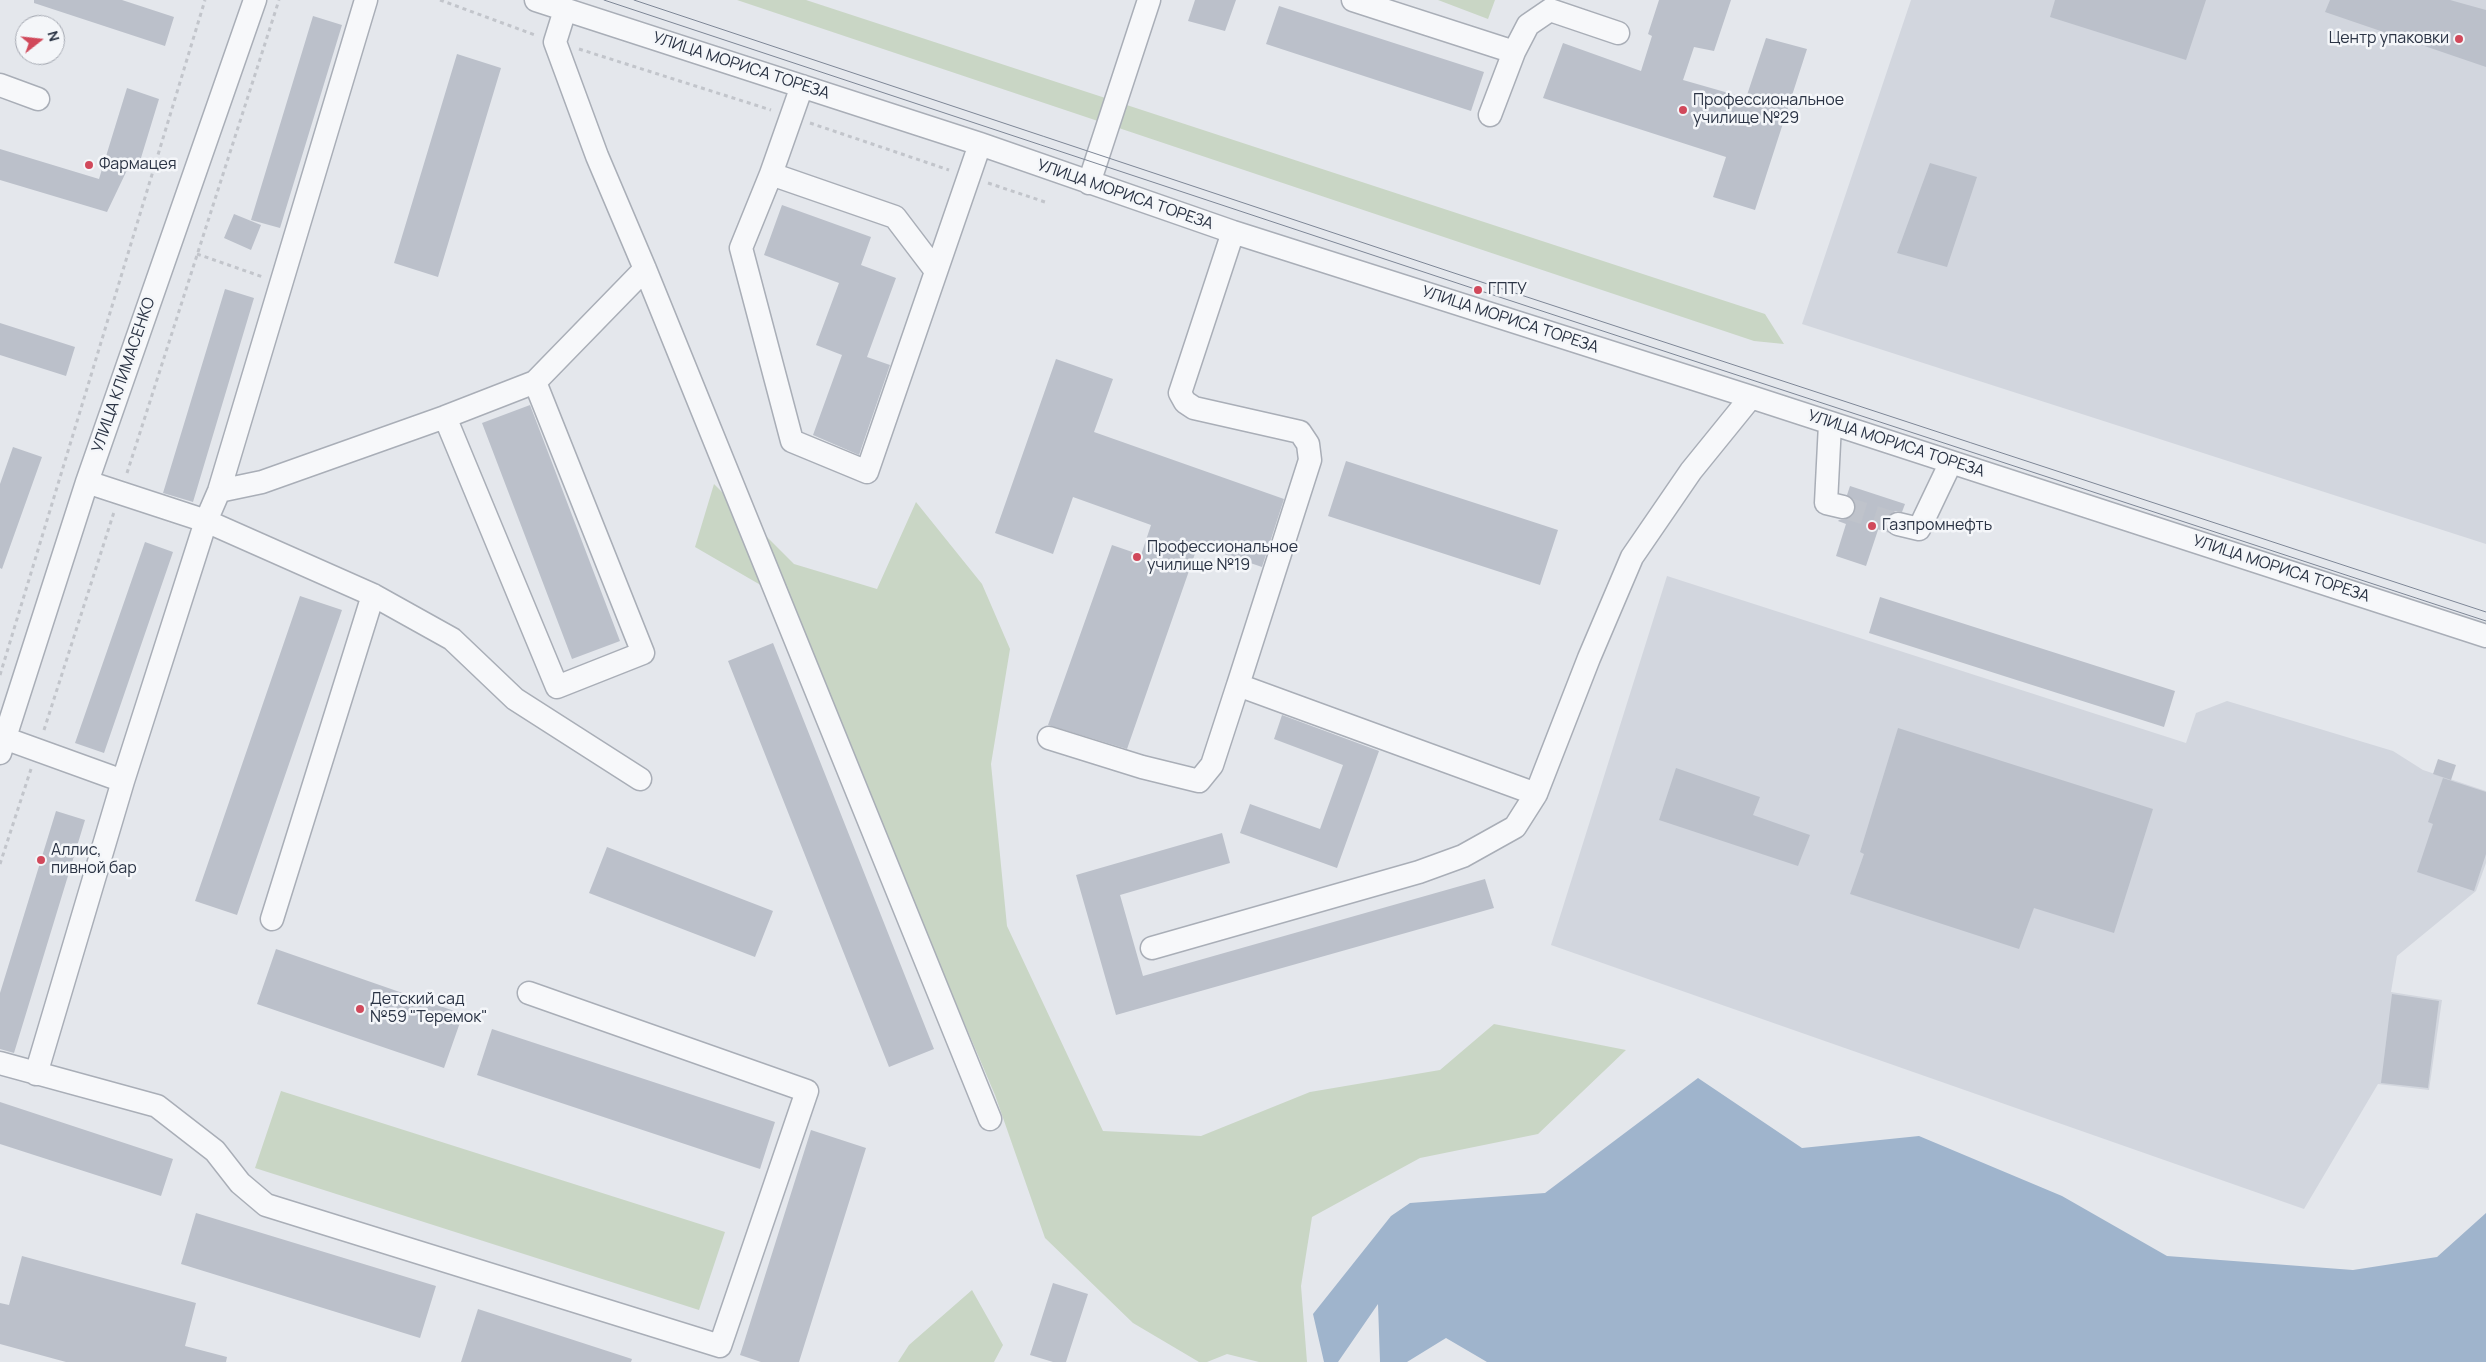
<!DOCTYPE html>
<meta charset="utf-8">
<style>
body{margin:0}
#map{position:relative;width:2486px;height:1362px;overflow:hidden;background:#e4e7ec;font-family:Manrope,sans-serif}
canvas{display:block}
.north{position:absolute;left:15px;top:15px;width:50px;height:50px;box-sizing:border-box;background:#f4f6f9;border:1px solid #a4a8b1;border-radius:50%;rotate:74deg;font-size:14px;font-weight:700;line-height:20px;text-align:center;color:#2b3445}
.north::after{content:'';display:block;margin:auto;width:18px;height:22px;background:#d1495b;clip-path:polygon(50% 0,100% 100%,50% 72%,0 100%)}
</style>
<div id="map">
<canvas width="2486" height="1362"></canvas>
<div class="north">N</div>
</div>
<script>
const g = document.querySelector('canvas').getContext('2d');
g.lineJoin = 'round';
function paint(path, color) {
  g.fillStyle = color;
  g.fill(path, 'evenodd');
}
function poly(rows) {
  const path = new Path2D();
  for (const r of rows) {
    path.moveTo(r[0], r[1]);
    for (let i = 2; i < r.length; i += 2) path.lineTo(r[i], r[i + 1]);
  }
  return path;
}
function strokePath(path, color, width, dash) {
  g.strokeStyle = color;
  g.lineWidth = width;
  g.lineCap = dash ? 'butt' : 'round';
  g.setLineDash(dash || []);
  g.stroke(path);
}
function write(font, color, halo, rows, align = 'center') {
  g.font = font + ' Manrope,sans-serif';
  g.lineWidth = 5;
  g.setLineDash([]);
  g.textBaseline = 'middle';
  g.strokeStyle = halo;
  g.fillStyle = color;
  for (const [text, x, y, turn = 0] of rows) {
    g.save();
    g.translate(x, y);
    g.rotate((+turn || 0) * Math.PI / 180);
    g.textAlign = isNaN(turn) ? turn : align;
    if (halo) g.strokeText(text, 0, 0);
    g.fillText(text, 0, 0);
    g.restore();
  }
}
paint(poly([
 [1911,0,2486,0,2486,544,1802,324],
 [1667,576,2186,743,2196,713,2227,701,2393,751,2423,770,2486,791,2486,863,2476,891,2397,956,2391,992,2442,1000,2429,1090,2378,1084,2304,1209,1551,945]
]), '#d2d6de');
paint(poly([
 [737,0,806,0,1765,314,1784,344,1754,341],
 [1438,0,1495,0,1488,19],
 [714,484,794,564,877,589,916,502,982,584,1010,649,991,764,1007,926,1103,1131,1201,1136,1310,1092,1440,1070,1494,1024,1626,1050,1538,1134,1420,1158,1312,1217,1301,1286,1307,1362,1259,1362,1227,1354,1207,1362,1199,1362,1133,1323,1045,1238,995,1095,783,598,695,547],
 [281,1091,725,1232,699,1310,255,1168],
 [972,1290,1003,1345,994,1362,898,1362,909,1345]
]), '#c9d6c5');
paint(poly([
 [1698,1078,1802,1148,1919,1136,2062,1196,2167,1256,2353,1270,2437,1257,2486,1213,2486,1362,1487,1362,1446,1338,1407,1362,1380,1362,1378,1304,1338,1362,1324,1362,1313,1314,1391,1216,1410,1203,1545,1193]
]), '#9fb4cc');
paint(poly([
 [34,0,122,0,174,17,165,46,34,3],
 [1195,0,1236,0,1225,31,1188,21],
 [1659,0,1731,0,1714,51,1694,47,1683,80,1746,98,1766,38,1807,49,1755,210,1713,197,1726,157,1543,98,1563,43,1641,71,1652,36,1648,34],
 [2055,0,2206,0,2186,60,2050,17],
 [2330,0,2450,0,2486,10,2486,67,2325,12],
 [1279,6,1484,72,1471,111,1266,44],
 [313,16,342,25,280,228,251,220],
 [457,54,501,68,438,277,394,263],
 [127,88,159,99,137,171,128,168,107,212,0,180,0,149,99,179],
 [1930,163,1977,177,1947,267,1897,253],
 [782,205,871,237,861,265,896,278,867,357,890,365,859,455,813,435,842,355,816,345,839,283,764,255],
 [234,214,261,225,251,250,224,238],
 [225,289,254,298,193,502,163,493],
 [0,323,75,347,66,376,0,355],
 [1056,359,1113,379,1094,432,1284,499,1262,567,1198,545,1127,749,1048,725,1112,545,1141,555,1151,525,1073,497,1053,554,995,533],
 [530,405,620,641,572,659,482,423],
 [13,447,42,457,2,569,0,568,0,484],
 [1346,461,1558,530,1540,585,1328,516],
 [1850,486,1905,504,1902,512,1895,511,1888,515,1885,521,1886,529,1879,527,1866,566,1836,556,1846,524,1838,521,1839,520,1847,519,1853,516,1856,510,1855,503,1847,495],
 [145,542,173,552,104,753,75,743],
 [300,596,342,610,237,915,195,901],
 [1880,597,2175,691,2164,727,1869,633],
 [773,643,934,1049,889,1067,728,661],
 [1282,715,1379,751,1337,868,1240,833,1250,804,1320,829,1343,765,1274,739],
 [1898,728,2153,809,2114,933,2034,908,2019,949,1850,894,1864,854,1860,852],
 [2438,759,2456,765,2451,780,2433,774],
 [1676,768,1760,797,1753,815,1810,835,1798,866,1659,820],
 [2443,778,2486,792,2486,854,2474,891,2417,872,2433,824,2428,822],
 [56,811,85,820,14,1053,0,1049,0,993],
 [1222,833,1230,863,1120,895,1143,976,1485,879,1494,908,1116,1015,1076,875],
 [607,847,773,911,755,957,589,893],
 [276,949,463,1014,444,1068,257,1004],
 [2392,994,2439,1001,2428,1088,2381,1083],
 [492,1029,775,1122,760,1169,477,1075],
 [0,1102,173,1159,161,1196,0,1144],
 [811,1130,866,1148,799,1362,761,1362,740,1355],
 [196,1213,436,1286,420,1338,181,1264],
 [22,1256,196,1303,185,1346,227,1357,226,1362,66,1362,0,1344,0,1303,9,1305],
 [1053,1283,1088,1294,1066,1362,1053,1362,1030,1355],
 [478,1309,632,1359,631,1362,461,1362]
]), '#bbc0ca');
strokePath(poly([
 [1843,507,1898,524]
]), '#bfc3cb', 22, [22, 11]);
const minor = poly([
 [536,0,980,144,1233,232,1751,397,2486,636],
 [1353,0,1514,52,1490,115],
 [565,10,555,42,597,156,645,269,990,1119],
 [1514,52,1528,25,1550,10,1618,33],
 [0,85,38,99],
 [802,86,771,174,895,217,936,271],
 [771,174,741,248,792,441,867,472,980,144],
 [1089,183,1149,0],
 [1233,232,1180,393,1185,402,1194,408,1300,432,1308,444,1310,460,1238,685,1536,794,1589,658,1632,557,1691,471,1751,397],
 [445,417,535,382],
 [1830,424,1826,503,1843,507],
 [87,482,206,521,373,595,452,639,515,699,640,779],
 [219,491,262,482,445,417,557,687,643,653,535,382,645,269],
 [1898,524,1919,529,1951,462],
 [4,738,123,781],
 [1049,738,1142,767,1199,781,1212,765,1238,685],
 [0,753,87,482,255,0],
 [272,919,373,595],
 [1152,948,1419,872,1463,856,1515,827,1536,794],
 [0,1063,157,1106,215,1151,240,1183,266,1205,720,1346,807,1091,529,993],
 [36,1074,123,781,206,521,219,491,366,0]
]);
strokePath(minor, '#a9aeb7', 25);
strokePath(poly([
 [440,0,535,35],
 [579,49,771,110],
 [810,123,949,170],
 [988,183,1045,202],
 [197,254,263,277],
 [127,473,279,0],
 [0,675,205,0],
 [44,730,114,512],
 [0,864,31,769]
]), '#c2c5cb', 3, [4, 4]);
strokePath(minor, '#f7f8fa', 22);
strokePath(poly([
 [604,0,1478,290,2486,621],
 [634,0,1454,273,2486,612]
]), '#7d8696', 1);
for (const [x, y, r, color] of [
 [2459,39,5,"#d1495b"],
 [1683,110,5,"#d1495b"],
 [89,165,5,"#d1495b"],
 [1478,290,5,"#d1495b"],
 [1872,526,5,"#d1495b"],
 [1137,557,5,"#d1495b"],
 [41,860,5,"#d1495b"],
 [360,1009,5,"#d1495b"]
]) {
  const dot = new Path2D();
  dot.arc(x, y, r, 0, 2 * Math.PI);
  g.fillStyle = color;
  g.fill(dot);
  strokePath(dot, '#f4f6f9', 2);
}
write('16px', '#2b3445', '#f4f6f9', [
 ["Центр упаковки",2449,39,"right"],
 ["Профессиональное",1693,101],
 ["училище №29",1693,119],
 ["Фармацея",99,165],
 ["ГПТУ",1488,290],
 ["Газпромнефть",1882,526],
 ["Профессиональное",1147,548],
 ["училище №19",1147,566],
 ["Аллис,",51,851],
 ["пивной бар",51,869],
 ["Детский сад",370,1000],
 ["№59 \"Теремок\"",370,1018]
], 'left');
write('16px', '#2b3445', '#f4f6f9', [
 ["УЛИЦА МОРИСА ТОРЕЗА",741,66,18],
 ["УЛИЦА МОРИСА ТОРЕЗА",1125,195,19],
 ["УЛИЦА МОРИСА ТОРЕЗА",1510,320,18],
 ["УЛИЦА КЛИМАСЕНКО",124,375,-71],
 ["УЛИЦА МОРИСА ТОРЕЗА",1896,444,18],
 ["УЛИЦА МОРИСА ТОРЕЗА",2281,569,18]
]);
</script>
